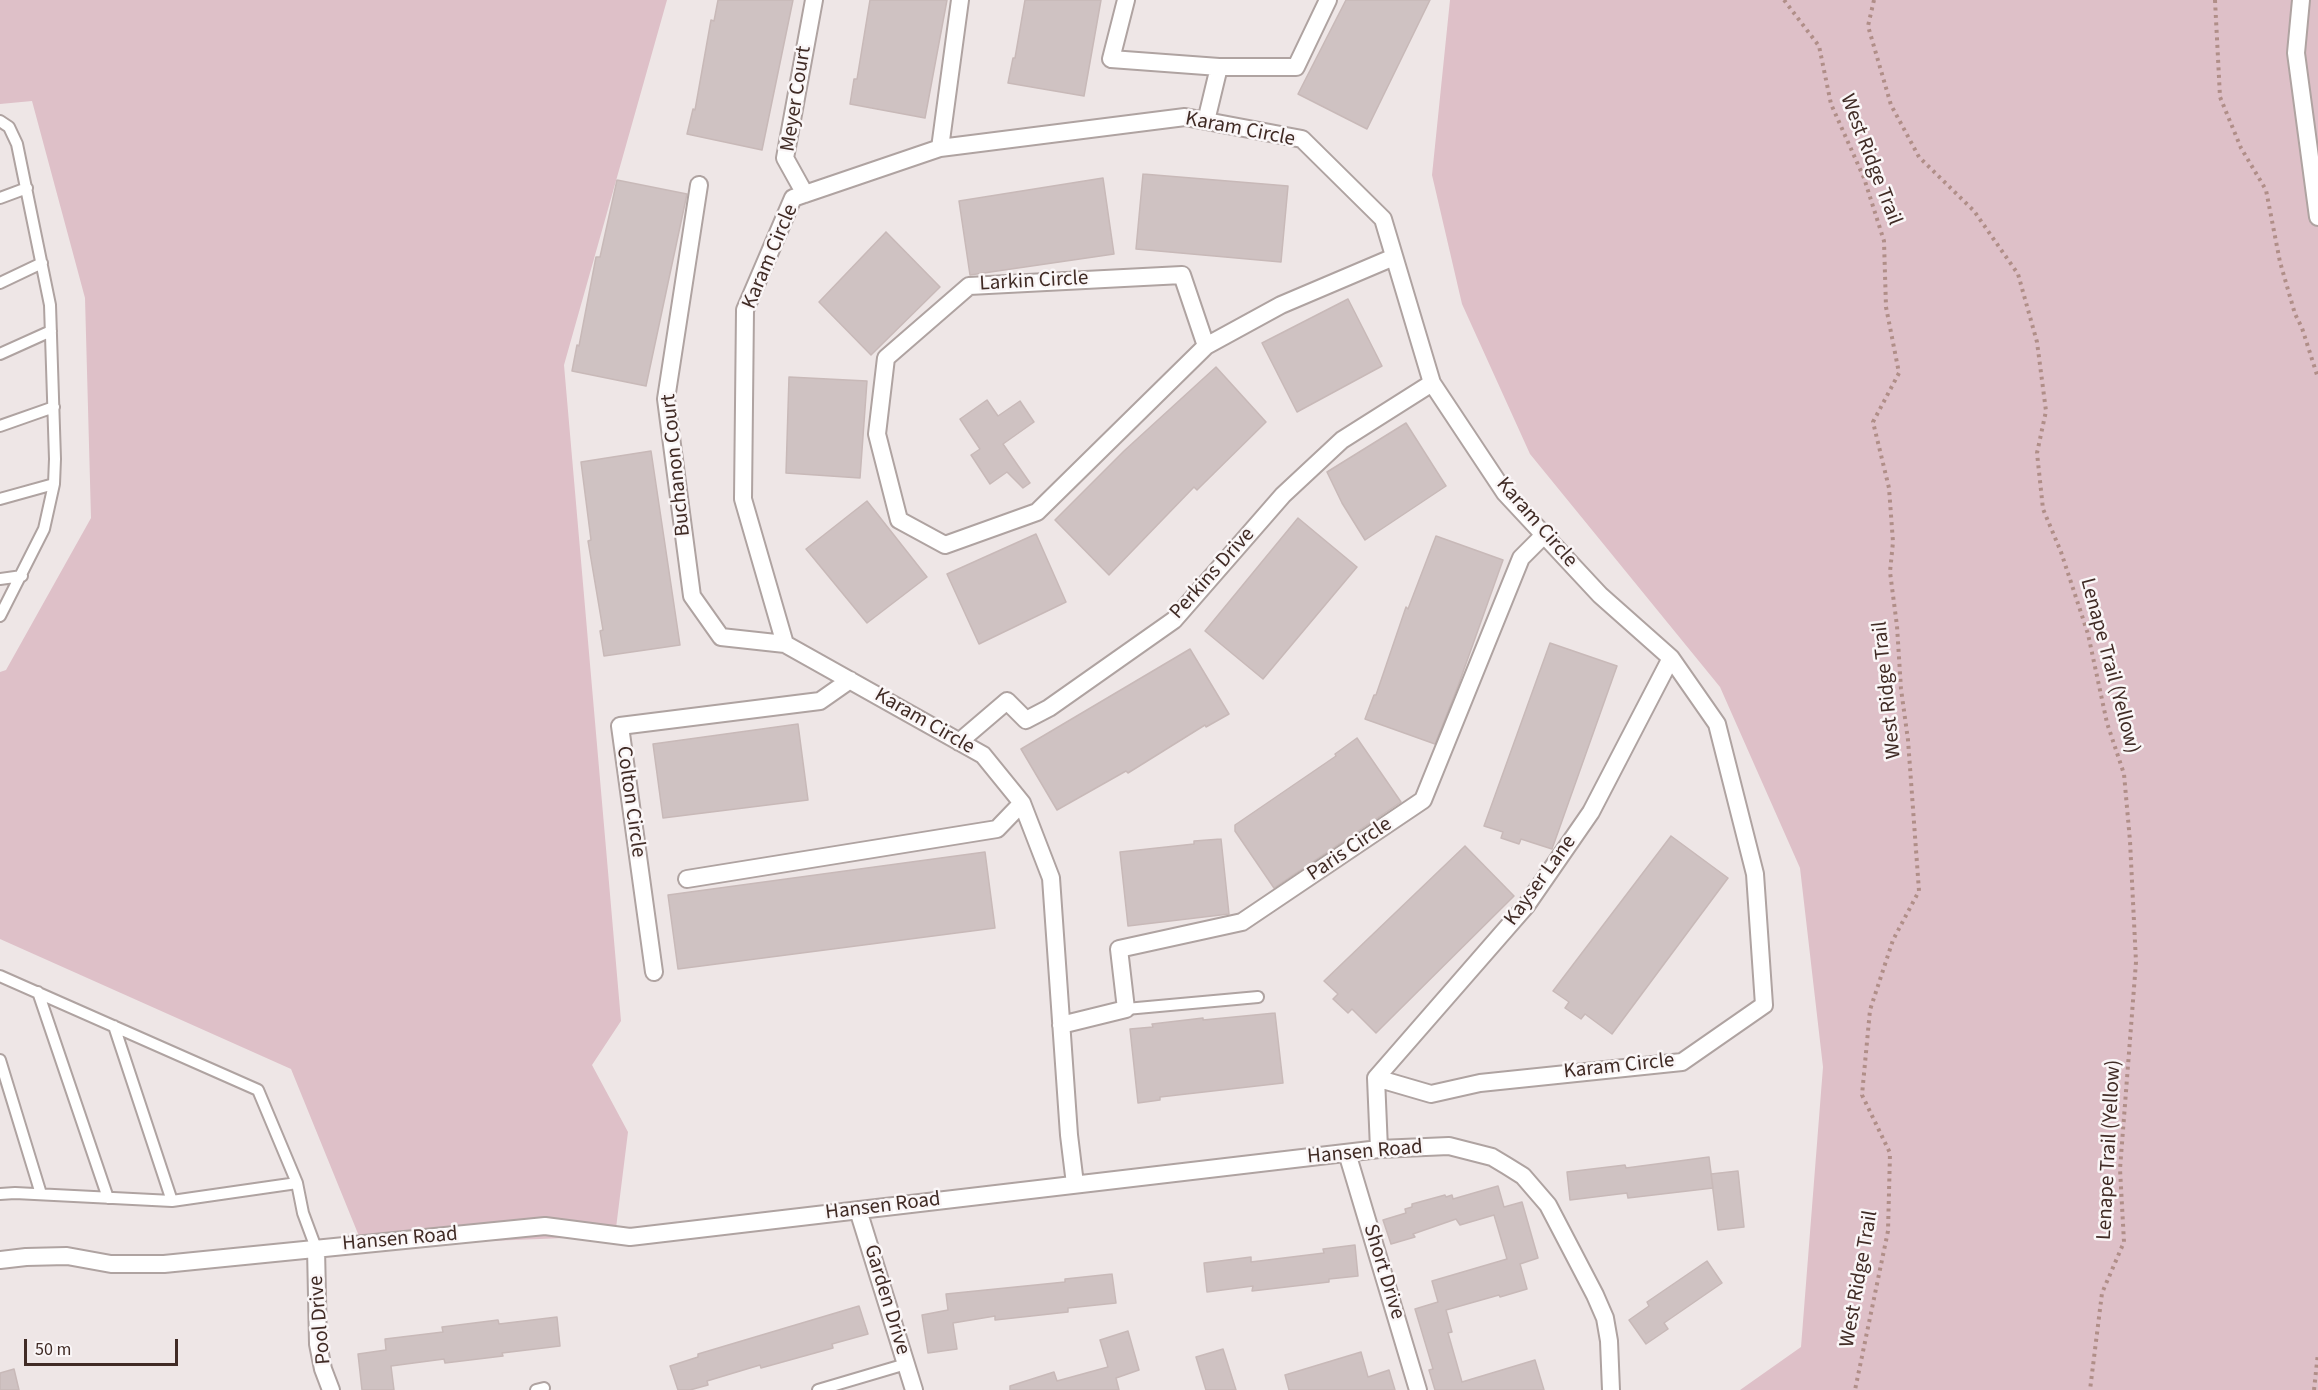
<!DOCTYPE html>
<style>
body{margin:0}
#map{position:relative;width:2318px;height:1390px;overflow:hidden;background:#eee6e6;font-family:"Source Sans 3",sans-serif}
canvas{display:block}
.scale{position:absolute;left:24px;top:1339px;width:154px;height:27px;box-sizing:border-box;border:3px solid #402b25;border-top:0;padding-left:8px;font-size:18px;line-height:21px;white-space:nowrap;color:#402b25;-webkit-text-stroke:4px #faf6f7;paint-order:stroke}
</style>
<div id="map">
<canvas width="2318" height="1390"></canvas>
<div class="scale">50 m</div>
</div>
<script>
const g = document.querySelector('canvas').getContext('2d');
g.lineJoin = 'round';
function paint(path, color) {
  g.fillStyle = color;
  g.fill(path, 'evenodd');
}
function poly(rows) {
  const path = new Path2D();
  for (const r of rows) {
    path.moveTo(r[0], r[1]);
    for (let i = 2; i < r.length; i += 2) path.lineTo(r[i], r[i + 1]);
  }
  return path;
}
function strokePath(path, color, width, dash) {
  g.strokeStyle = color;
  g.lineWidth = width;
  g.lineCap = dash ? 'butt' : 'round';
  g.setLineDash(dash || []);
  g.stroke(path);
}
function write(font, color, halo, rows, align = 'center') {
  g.font = font + ' "Source Sans 3",sans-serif';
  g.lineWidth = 5;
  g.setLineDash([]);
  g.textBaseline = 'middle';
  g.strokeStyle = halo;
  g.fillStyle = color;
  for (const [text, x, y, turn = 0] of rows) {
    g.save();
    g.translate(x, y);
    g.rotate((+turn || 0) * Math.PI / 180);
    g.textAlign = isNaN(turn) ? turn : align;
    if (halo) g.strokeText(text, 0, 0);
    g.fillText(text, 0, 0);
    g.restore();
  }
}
paint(poly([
 [0,0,667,0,564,365,621,1021,592,1065,628,1132,615,1236,363,1246,291,1069,0,939,0,672,6,670,91,518,85,298,32,101,0,104],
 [1450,0,2318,0,2318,1390,1740,1390,1801,1347,1823,1067,1800,868,1720,687,1530,454,1462,304,1432,175]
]), '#dec0c8');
const building = poly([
 [718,0,793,0,762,150,687,134,693,109,695,110,711,20,714,21,718,0],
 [870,0,947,0,925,118,850,104,854,79,857,79,870,0],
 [1025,0,1101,0,1084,96,1008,83,1013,58,1015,58,1025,0],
 [1346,0,1430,0,1367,129,1298,94,1346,0],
 [1143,174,1288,186,1281,262,1136,249,1143,174],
 [1103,178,1114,254,970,275,959,201,1103,178],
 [617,180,687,194,646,386,572,371,577,345,579,346,596,257,600,257,617,180],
 [886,232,940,287,871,355,819,302,886,232],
 [1348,299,1382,366,1297,412,1262,343,1348,299],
 [1216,367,1266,422,1197,490,1194,487,1109,575,1055,520,1124,451,1216,367],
 [789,377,867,381,860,478,786,473,789,377],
 [987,400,998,416,1020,401,1034,422,1003,444,1030,483,1023,488,1007,472,990,484,971,455,980,449,960,419,987,400],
 [1406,423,1446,486,1365,540,1342,503,1327,472,1406,423],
 [651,451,680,645,604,656,600,631,603,630,588,541,591,540,581,462,651,451],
 [867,501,927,577,867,623,806,549,867,501],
 [1298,518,1357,567,1263,679,1205,631,1298,518],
 [1036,534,1066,602,979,644,947,574,1036,534],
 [1436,536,1503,560,1458,686,1435,744,1365,719,1374,695,1376,695,1406,607,1408,609,1436,536],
 [1550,643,1617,666,1552,849,1521,839,1519,844,1501,838,1503,832,1484,826,1550,643],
 [1190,649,1229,714,1206,727,1205,725,1128,773,1126,771,1057,810,1021,749,1190,649],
 [798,724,808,800,663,818,653,744,798,724],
 [1357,738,1401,802,1274,888,1235,831,1235,825,1336,756,1335,754,1357,738],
 [1671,836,1728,878,1612,1034,1585,1014,1581,1019,1565,1008,1569,1002,1553,991,1671,836],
 [1221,839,1229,914,1128,926,1120,852,1194,844,1194,841,1221,839],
 [1465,846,1514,896,1376,1033,1352,1009,1348,1013,1333,999,1338,994,1324,981,1465,846],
 [985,852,995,928,678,969,668,895,985,852],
 [1275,1013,1283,1083,1160,1097,1160,1100,1138,1103,1130,1029,1153,1027,1152,1024,1203,1018,1203,1020,1275,1013],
 [1709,1157,1713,1188,1628,1198,1627,1193,1570,1200,1567,1172,1625,1165,1626,1168,1709,1157],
 [1738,1171,1744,1227,1718,1230,1711,1174,1738,1171],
 [1498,1186,1504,1207,1522,1202,1538,1258,1520,1264,1527,1289,1500,1297,1499,1295,1446,1310,1452,1332,1448,1333,1462,1382,1535,1360,1544,1390,1435,1390,1429,1370,1433,1369,1415,1309,1438,1302,1432,1281,1507,1259,1494,1215,1460,1225,1456,1219,1413,1234,1415,1237,1391,1244,1383,1220,1406,1213,1405,1209,1412,1207,1412,1204,1445,1195,1446,1197,1452,1195,1453,1199,1498,1186],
 [1355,1245,1358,1276,1329,1279,1329,1282,1252,1291,1253,1286,1207,1292,1204,1263,1251,1257,1251,1262,1324,1253,1323,1249,1355,1245],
 [1707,1261,1722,1283,1664,1323,1668,1329,1646,1344,1629,1320,1649,1306,1647,1302,1707,1261],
 [1112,1274,1116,1303,1068,1308,1068,1312,995,1320,995,1316,953,1323,957,1349,928,1353,922,1315,948,1310,946,1294,1065,1282,1065,1279,1112,1274],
 [859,1306,868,1334,832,1344,833,1348,761,1368,760,1365,707,1381,708,1385,690,1390,678,1390,670,1366,698,1357,698,1354,859,1306],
 [557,1317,560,1346,502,1353,503,1356,445,1363,444,1359,391,1366,394,1390,362,1390,358,1354,386,1350,385,1339,443,1332,442,1327,498,1320,499,1324,557,1317],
 [1128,1331,1139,1370,1116,1378,1119,1390,1010,1390,1010,1386,1054,1372,1057,1381,1108,1367,1100,1340,1128,1331],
 [1223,1349,1236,1390,1206,1390,1196,1357,1223,1349],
 [1361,1352,1368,1377,1389,1370,1395,1390,1289,1390,1285,1375,1361,1352],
 [14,1369,19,1390,0,1390,0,1373,14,1369]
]);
paint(building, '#cfc2c2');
strokePath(building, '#c8b9b8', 1.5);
const service = poly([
 [0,121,9,127,17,144,50,305,55,459,54,484,44,529,0,616],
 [0,198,27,188],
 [0,283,42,263],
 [0,354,51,331],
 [0,426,54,407],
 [0,499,54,484],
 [0,579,22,576],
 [0,976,258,1090,297,1183,172,1201,15,1193,0,1194],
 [38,992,108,1198],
 [1126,1009,1258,997],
 [114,1026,172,1201],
 [0,1060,41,1194],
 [297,1183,303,1213,316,1248],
 [536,1390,544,1388],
 [818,1390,906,1364]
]);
const minor = poly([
 [1126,0,1111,59,1219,67,1296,67,1328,0],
 [2301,0,2296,53,2318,217],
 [1206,121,1219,67],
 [940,148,960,0],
 [699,185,666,399,692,596,721,637,785,644],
 [805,194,785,158,814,0],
 [1206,346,1182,275,969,286,886,358,877,434,899,520,945,545,1037,512,1206,346,1281,305,1394,257],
 [959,742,1007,701,1026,720,1049,708,1174,620,1283,495,1342,440,1432,383],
 [687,879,997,829,1022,803],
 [654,972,620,726,820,701,850,680],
 [1061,1025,1126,1009,1119,949,1242,922,1423,800,1521,558,1544,535],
 [1376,1078,1526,906,1591,812,1671,658],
 [1347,1153,1418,1390],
 [1075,1184,1069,1135,1051,878,1022,803,983,755,785,644,743,499,745,310,793,198,940,148,1185,117,1302,139,1383,219,1432,383,1505,493,1600,595,1671,658,1717,724,1755,874,1764,1005,1682,1062,1480,1083,1431,1094,1376,1078,1379,1149],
 [858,1210,914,1390],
 [316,1248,318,1344,323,1369,331,1390],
 [0,1260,26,1257,67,1256,111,1264,164,1264,545,1226,630,1237,1379,1149,1449,1146,1492,1157,1507,1166,1523,1176,1548,1205,1595,1295,1605,1318,1609,1341,1611,1390]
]);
strokePath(service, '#afa3a1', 14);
strokePath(minor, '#afa3a1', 20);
strokePath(poly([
 [1784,0,1819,46,1831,104,1864,178,1884,241,1886,307,1899,373,1873,422,1889,488,1893,542,1890,572,1897,626,1901,689,1908,740,1919,891,1893,940,1870,1010,1862,1095,1890,1153,1888,1231,1855,1390],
 [1874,0,1868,26,1891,105,1919,157,1974,211,2018,274,2037,342,2046,411,2037,453,2043,509,2061,552,2088,634,2107,723,2124,774,2130,841,2136,962,2120,1169,2124,1242,2102,1293,2090,1390],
 [2215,0,2220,97,2241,148,2266,190,2280,262,2295,314,2302,328,2318,378],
 [2314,1390,2318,1353]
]), '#b08e88', 4, [3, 4.5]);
strokePath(service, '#fff', 10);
strokePath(minor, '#fff', 16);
write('21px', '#402b25', '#faf6f7', [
 ["Meyer Court",797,99,-81],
 ["Karam Circle",1240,130,11],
 ["West Ridge Trail",1870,160,69],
 ["Karam Circle",771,257,-67],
 ["Larkin Circle",1034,282,-3],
 ["Buchanon Court",677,465,-96],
 ["Karam Circle",1536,523,49],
 ["Perkins Drive",1213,574,-48],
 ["Lenape Trail (Yellow)",2109,666,75],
 ["West Ridge Trail",1888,690,-96],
 ["Karam Circle",924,722,30],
 ["Colton Circle",630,802,82],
 ["Paris Circle",1350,850,-34],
 ["Kayser Lane",1541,881,-54],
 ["Karam Circle",1619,1067,-6],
 ["Lenape Trail (Yellow)",2110,1150,-87],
 ["Hansen Road",1365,1153,-5],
 ["Hansen Road",883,1207,-7],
 ["Hansen Road",400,1240,-5],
 ["Short Drive",1383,1272,73],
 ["West Ridge Trail",1860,1279,-80],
 ["Garden Drive",886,1300,73],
 ["Pool Drive",321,1320,-95]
]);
</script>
